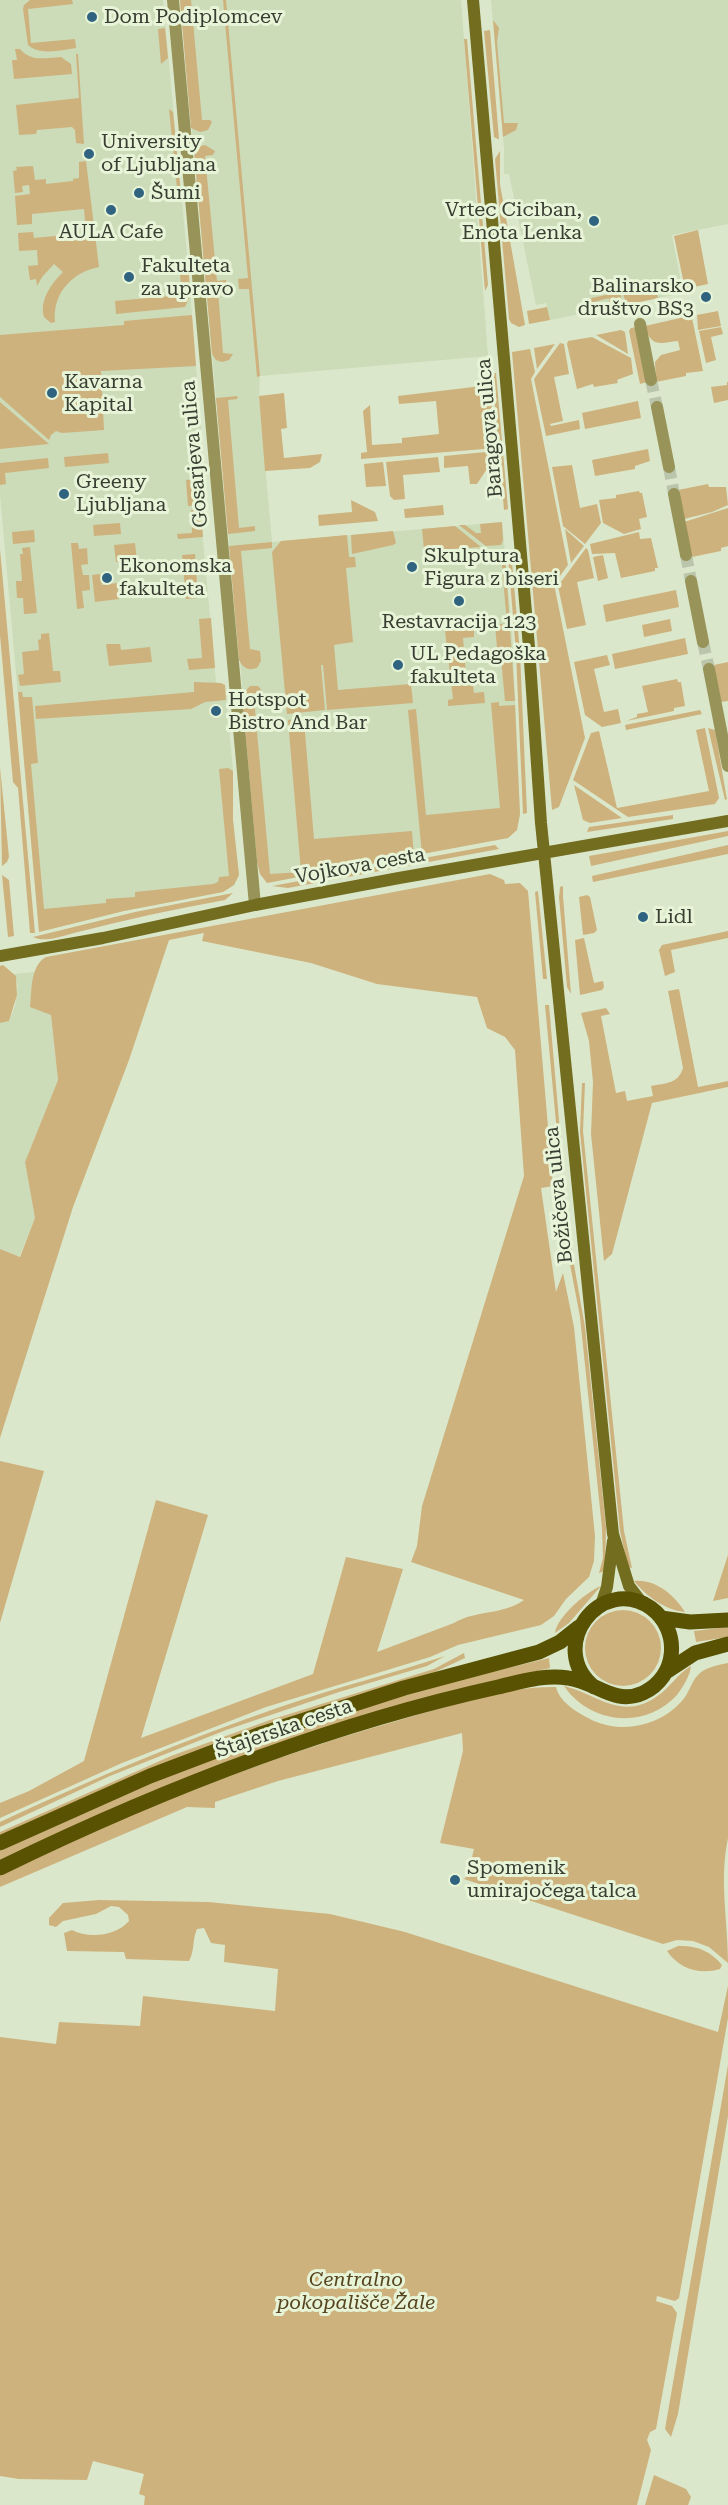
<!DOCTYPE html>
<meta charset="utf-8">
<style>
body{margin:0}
canvas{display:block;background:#dae7ca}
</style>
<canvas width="728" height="2505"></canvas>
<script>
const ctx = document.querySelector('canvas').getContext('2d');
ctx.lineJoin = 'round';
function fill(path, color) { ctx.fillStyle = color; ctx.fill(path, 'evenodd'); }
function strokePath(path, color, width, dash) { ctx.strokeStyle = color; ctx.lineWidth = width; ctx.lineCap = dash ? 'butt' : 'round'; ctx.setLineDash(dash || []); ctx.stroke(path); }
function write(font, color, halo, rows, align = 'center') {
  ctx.font = font + ' "Roboto Serif",serif'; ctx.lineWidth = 6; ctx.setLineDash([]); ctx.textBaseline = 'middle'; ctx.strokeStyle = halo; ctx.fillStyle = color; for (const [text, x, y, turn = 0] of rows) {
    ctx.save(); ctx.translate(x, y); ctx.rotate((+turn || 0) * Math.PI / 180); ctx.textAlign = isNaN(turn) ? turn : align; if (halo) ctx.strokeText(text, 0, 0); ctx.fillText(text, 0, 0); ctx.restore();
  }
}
const built = new Path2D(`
 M0,0H163L188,265L202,442L194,443L216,682L225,685L233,771V820L239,875L234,885L223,892L124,911L39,932L0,494Z
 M180,0H461L488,356L260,376L259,397L272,542L502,522L512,628L520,814L517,830L508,838L267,883L259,871Z
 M491,0H728V224L672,235L683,293L550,320L546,303L536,305L509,174H504V148Z
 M34,972L33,983L51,1015L58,1080L25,1162L35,1218L19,1257L0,1249V1023L9,1021L15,1006L18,986L14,974Z`);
const green = new Path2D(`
 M30,0H72L73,4L28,9L31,43L75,39L76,48C61,50 40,56 28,45L23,9L24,5Z
 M180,0H191L202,120H210L212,122L208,130L200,132L191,128Z
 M223,0H226L260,376L257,377L249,289H239L238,279L248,278Z
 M493,20L499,28L497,42L504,123H518L516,130L503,137Z
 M165,28L168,58L161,64L158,29Z
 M490,30L499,139H498L494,137L484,31Z
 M464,39H467L488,285L485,291Z
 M15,49H20C31,62 45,58 61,57L71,64L72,74L14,79L12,60H17Z
 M76,54H78L84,144L76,143L75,130L72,127L37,130L36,134L19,135L16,105L79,98Z
 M169,109L173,112L181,195L178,198Z
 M205,145L215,151L213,155L205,156L217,281L226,280L227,290L218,291L223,353L233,354L229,360L222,362L216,360L212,354L194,151L198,147Z
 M500,151V184L525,325L519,327L511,323L509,319L495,159Z
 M86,161L99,267C72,272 52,294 55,322L51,323L44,317C39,300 52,283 63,272L54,264L42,277L37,286L36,279L30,280L28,266L38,265L37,250L19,251L18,233L33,232L34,238L86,233L84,209L32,214V224L17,225L15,196L30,194L29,185L22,186L23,192L15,193L13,171L17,170L16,167L33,166L35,180L46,179V184L73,181V179L79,178V162Z
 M698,230L708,284L685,289L674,236Z
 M189,274L190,296L185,307L116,314L115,301L182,295L180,275Z
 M655,285L658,298L626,305L623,292Z
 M620,292L623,306L611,308L609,298L590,303L592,312H590L587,299Z
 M547,307L550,320L529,324L527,311Z
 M718,311L721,326L698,330L697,315Z
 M192,315L196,366L101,371L104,430L62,433L56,431L51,435L49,440L0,397V335L124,325V321Z
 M689,316L692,318L703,371L686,373V376L656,382L655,362L661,355L680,350L678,341C660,343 651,348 645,326Z
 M637,327L647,382L640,384L629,331L631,328Z
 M721,327L723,334L711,337L716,360L706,363L699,331Z
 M621,330L625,332L628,354L596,335Z
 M592,337L631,358L633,374L617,380L618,383L594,387L593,384L577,389L567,344L568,341Z
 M560,343L564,344L569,374L554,377L563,421L550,424L551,426L579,420L580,429L546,436L534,379Z
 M555,344L537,369L534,348Z
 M530,349L535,372L531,379L568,565L554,584L585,738L559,807L552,810L512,352Z
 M492,373H496L508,509L504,510Z
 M727,382H728V400L714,403L711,387L727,385Z
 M490,385L496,448L361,459V453L367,452L363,411L370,405L372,445L402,443V438L439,434L436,401L399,404L398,396Z
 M284,393L287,428L281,429L284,458L322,454L320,462L310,468L265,471L259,396Z
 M238,396L237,399L228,400L239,528L255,526V531L228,534L216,398Z
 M638,401L641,418L585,429L582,413Z
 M0,402L49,444L0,449Z
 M648,449L650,461L635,466V469L595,476L592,460Z
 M496,451V455L477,484H470L468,466L444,468V456Z
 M108,453L109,463L65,467L64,457Z
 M438,457L440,472L403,475L405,499L394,500L390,496L386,462Z
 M48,458L49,468L5,473L6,484L0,485V463Z
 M383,462L386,486L366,487L364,464Z
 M572,465L580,508L597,504L601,523L585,544L563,526L552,467Z
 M198,479L200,505L188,506L186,480Z
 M708,484L709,487H726L728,505L712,512L684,519L678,490Z
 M639,491L640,493H642L647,517L639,519L641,529L624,534L603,523L599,500L616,498V495Z
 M351,500L375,512L378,521L319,526L318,515L352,512Z
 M443,505L444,515L405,518L404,509Z
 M728,508V546L721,548V551L692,557L684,522Z
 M191,510H201L203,537L178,539L177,534L192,533Z
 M502,522L503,540L501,545L486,546L459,525H465L476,533H481L480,524Z
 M120,523L121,534L94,536L93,525Z
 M455,526L481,547L438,550V559L425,561L422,529Z
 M565,529L584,546L571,563Z
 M34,530L35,542L13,544L12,532Z
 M393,531L396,543L393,545L352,554L351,535Z
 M639,532L640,539L651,538L658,568H655V571L621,578L615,553L592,554L590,544Z
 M347,535L349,557H355L356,567L346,568L353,642L334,645L338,690L411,684L413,703L327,710L323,665H321L325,710L287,714L272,552L281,541Z
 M272,542V548L241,551L250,649L260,651L261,661L257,668C248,671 243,668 239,660L229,546Z
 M71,543H78L79,549L87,548L88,564L81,565L83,575H89L90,590L82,591L84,608L77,609Z
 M135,543L138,570L133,571L131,560L116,562L114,545Z
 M30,547L37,613L24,614L23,598H17L16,581H22L20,554H23L22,548Z
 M586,548L588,550L594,578L577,582L586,625L567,629L558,586Z
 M0,549L35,933H30L18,788L13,782L0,635Z
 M195,554L198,598L186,599L182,555Z
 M503,554L505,555L515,701H505L500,648H497L495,625L507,623L501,555Z
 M603,555L608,578L598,581L593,557Z
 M508,556L512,562L520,653L527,813L523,814L516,653Z
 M100,574L102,585L117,583L119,599L95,602L92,575Z
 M676,590L679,607L606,622L603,605Z
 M211,618L215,668L189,670L187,659L202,658L199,619Z
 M670,619L672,631L644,637L642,625Z
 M474,628V637L463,638L466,674H479L480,684L473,685L474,693L484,692L485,703L448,706V700L453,699L445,631Z
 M49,633L53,671H60L61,682L20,686L18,675L24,674L22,652L39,650L38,640L41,639V634Z
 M685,638L688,654L615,669L612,654Z
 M106,644H120L121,650L150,647L152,662L109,666Z
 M607,655L610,665L594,669L604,712L618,709L621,723L602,727L585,715L574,662Z
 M728,662V701L721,702L714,665Z
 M677,679L678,682H681L685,706L674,708V711L626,721L637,717V714L648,712L642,686Z
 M194,682L221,683L225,685L226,700L205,702L191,709L36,719L35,706L194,692Z
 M250,686H258L264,693L262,698L254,699L270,874L301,872L288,720L301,718L304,721L314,839L412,831L414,856L327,872L325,868L320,869L319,873L267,883L260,874L257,862L242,695Z
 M18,692H22L23,697H32L38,763L31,764L44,909L106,903V899L135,897V892L213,884L218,882L219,877L229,876L219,769L228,768L233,771V820L239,875L234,885L223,892L124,911L39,932Z
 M499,702V706L515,705L520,814L517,830L508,838L422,854L408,710L416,709L426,815L500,808L491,703Z
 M700,710L702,714L626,730L625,725Z
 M705,728L719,798L715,804L628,817L573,780L591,733L599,731L617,808L709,791L696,730Z
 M708,728L715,730L726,794L727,799L725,800Z
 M0,767L9,857L7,862L2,866Z
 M574,785L622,818L590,823L583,820Z
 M673,815V819L587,832L589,827Z
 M728,831V836L591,866L589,856Z
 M495,845L499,849L288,888L272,886Z
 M728,845V854L593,882L592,876Z
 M490,874L504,880L505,884L520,883L528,891L553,1186L541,1188L556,1292L563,1273L574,1327L595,1536L594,1561L589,1577L566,1599L554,1616L541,1625L458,1645L430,1657L266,1707L122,1763L0,1818V1803L29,1791L84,1761L156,1500L208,1515L141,1738L313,1674L346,1557L403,1569L377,1652L454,1623C475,1610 504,1615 524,1600L411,1562L417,1546L422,1506L524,1176L515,1050L505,1037L487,1028L477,997L377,984L311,963L202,941L204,933L169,940L129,1060L73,1207L0,1438V1249L20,1257L35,1218L25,1162L58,1080L51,1015L30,1007C32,990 30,966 46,957Z
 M2,875L9,880L14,936L8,937Z
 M563,886V896L571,994L567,987L559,897L560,887Z
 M538,891L547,979H543L535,892Z
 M233,893L225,900C174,909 124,920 74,933C62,936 44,943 33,937L135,912Z
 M587,895L590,897L597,930L594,933L583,935L579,897Z
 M728,931V938L671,950L675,972L665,976L659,950L662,945Z
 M584,938L594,983L603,981L604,987L602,990L580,995L575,940Z
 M3,965L16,976L17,995L9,1021L0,1023V966Z
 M679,989L698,1087L728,1081V1087L652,1103L612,1254L604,1261L591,1134L593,1082L589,1041L581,1013L606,1008L610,1014L601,1016L616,1093L625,1091L627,1101L653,1096L651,1086C666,1083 678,1084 683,1068L668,991Z
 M545,1005H549L561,1143L559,1154Z
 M582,1083H585L583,1131L624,1531L632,1568L628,1567L620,1531L580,1132Z
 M561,1178L564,1184L573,1259L585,1327L606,1527L605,1571L599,1573L603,1558L602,1528L580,1317L569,1259Z
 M0,1461L44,1471L0,1623Z
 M728,1555V1598L713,1601Z
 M634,1581C656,1579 674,1595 685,1612C665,1610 646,1596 634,1581Z
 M601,1586L569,1623L555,1633C557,1617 586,1592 601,1586Z
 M585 1648a38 38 0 1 1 76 0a38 38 0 1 1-76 0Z
 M728,1627V1637L696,1642L694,1631Z
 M464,1653L465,1658L435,1672L271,1723L108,1787L0,1836V1832L171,1756L270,1720L434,1669Z
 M445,1656L427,1666L339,1692L226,1730L110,1776L0,1827V1822C92,1779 186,1739 283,1706C337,1687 391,1674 445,1656Z
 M549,1658L550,1668L421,1699L0,1861V1851L106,1802L197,1764L325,1719L442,1684Z
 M728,1663V1838C719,1881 728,1920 728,1963L709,1947L693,1941L677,1940L663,1944L464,1879L475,1867L472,1857L474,1849L440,1843L463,1751L462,1733L278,1781L215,1802V1808L187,1807L0,1887V1876C131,1810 269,1757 410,1717C457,1704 506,1686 556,1687C559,1701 576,1712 588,1718C619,1735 658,1727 681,1702C689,1694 691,1682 698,1675C705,1667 719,1665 728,1663Z
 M691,1666C690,1676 683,1687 677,1695C645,1730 590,1724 564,1686C597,1694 621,1721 656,1697C670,1688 677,1674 691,1666Z
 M99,1900L208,1902L330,1914L405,1932L718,2032L728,1986V2018L679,2298L675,2301L657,2296L656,2301L672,2306L677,2313L656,2429L650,2432L647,2440L651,2450L637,2505H144L145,2496L139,2494L144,2474L93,2461L87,2480L19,2479L0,2476V2037L56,2044L59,2022L140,2026L143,1996L275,2011L278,1969L224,1962L225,1945L211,1943L204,1928L197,1929C192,1940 195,1950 189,1961L126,1959L124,1952L67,1951L64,1933L72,1930C89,1939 116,1936 129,1921L128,1915L119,1907L111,1906L96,1914L63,1921L56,1927L49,1925V1918L63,1903Z
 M678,1946C696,1945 711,1951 722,1965L720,1969C700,1975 679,1969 667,1951Z
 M728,2065V2116L678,2414L671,2437L665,2429Z
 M654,2475L686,2489L691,2497L688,2505H645Z`);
const streetTunnel = new Path2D(`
 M651,380L657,407
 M669,467L674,494
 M686,555L691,581
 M703,642L709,669`);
const street = new Path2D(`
 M173,0L255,905
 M640,324L651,380
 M657,407L669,467
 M674,494L686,555
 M691,581L703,642
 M709,669L728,766`);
const secondary = new Path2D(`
 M473,0L529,647L541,823L613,1534L629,1586L642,1603
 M0,956L103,938L255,905L399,878L728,821
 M601,1605L607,1587L613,1541`);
const primary = new Path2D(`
 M661,1618L690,1622L728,1620
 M666,1672L695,1653L728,1644
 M0,1843L150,1776L258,1735L404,1688L539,1652L560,1642L579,1627
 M0,1868C158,1791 326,1725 498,1687C520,1682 545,1674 568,1678C595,1681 614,1706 643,1693C678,1677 681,1630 651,1608C601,1573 545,1647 594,1687`);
const markers = [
 [92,17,6,"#2f6380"],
 [89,154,6,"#2f6380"],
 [139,193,6,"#2f6380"],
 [111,210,6,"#2f6380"],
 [594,221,6,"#2f6380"],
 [129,277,6,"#2f6380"],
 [706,297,6,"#2f6380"],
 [52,393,6,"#2f6380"],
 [64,494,6,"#2f6380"],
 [412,567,6,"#2f6380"],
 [107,578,6,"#2f6380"],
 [459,601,6,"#2f6380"],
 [398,665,6,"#2f6380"],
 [216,711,6,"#2f6380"],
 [643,917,6,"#2f6380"],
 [455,1880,6,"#2f6380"]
];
const poiNames = [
 ["Dom Podiplomcev",104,17],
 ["University",101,142],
 ["of Ljubljana",101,165],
 ["Šumi",151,193],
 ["Vrtec Ciciban,",582,210,"right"],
 ["Enota Lenka",582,233,"right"],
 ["AULA Cafe",111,232,"center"],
 ["Fakulteta",141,266],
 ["za upravo",141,289],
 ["Balinarsko",694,286,"right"],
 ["društvo BS3",694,309,"right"],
 ["Kavarna",64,382],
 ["Kapital",64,405],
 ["Greeny",76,482],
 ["Ljubljana",76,505],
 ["Skulptura",424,556],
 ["Figura z biseri",424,579],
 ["Ekonomska",119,566],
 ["fakulteta",119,589],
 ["Restavracija 123",459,622,"center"],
 ["UL Pedagoška",410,654],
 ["fakulteta",410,677],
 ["Hotspot",228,700],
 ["Bistro And Bar",228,723],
 ["Lidl",655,917],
 ["Spomenik",467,1868],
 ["umirajočega talca",467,1891]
];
const streetNames = [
 ["Baragova ulica",490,428,-95],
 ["Gosarjeva ulica",195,454,-95],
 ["Vojkova cesta",360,866,-10],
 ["Božičeva ulica",559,1195,-96],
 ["Štajerska cesta",284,1729,-19]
];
const parkNames = [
 ["Centralno",356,2280],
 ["pokopališče Žale",356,2303]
];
fill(built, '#ccdbb8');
fill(green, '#ceb27d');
strokePath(streetTunnel, '#bac5ac', 12, [12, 6]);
strokePath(street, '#989459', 12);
strokePath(secondary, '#736d20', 12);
strokePath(primary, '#585202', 15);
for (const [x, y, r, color] of markers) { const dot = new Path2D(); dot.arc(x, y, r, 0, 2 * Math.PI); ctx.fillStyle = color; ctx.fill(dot); strokePath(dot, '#e7f4d7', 2); }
write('20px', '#393e33', '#e7f4d7', poiNames, 'left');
write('20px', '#393e33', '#e7f4d7', streetNames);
write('italic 20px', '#574520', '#e7f4d7', parkNames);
</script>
